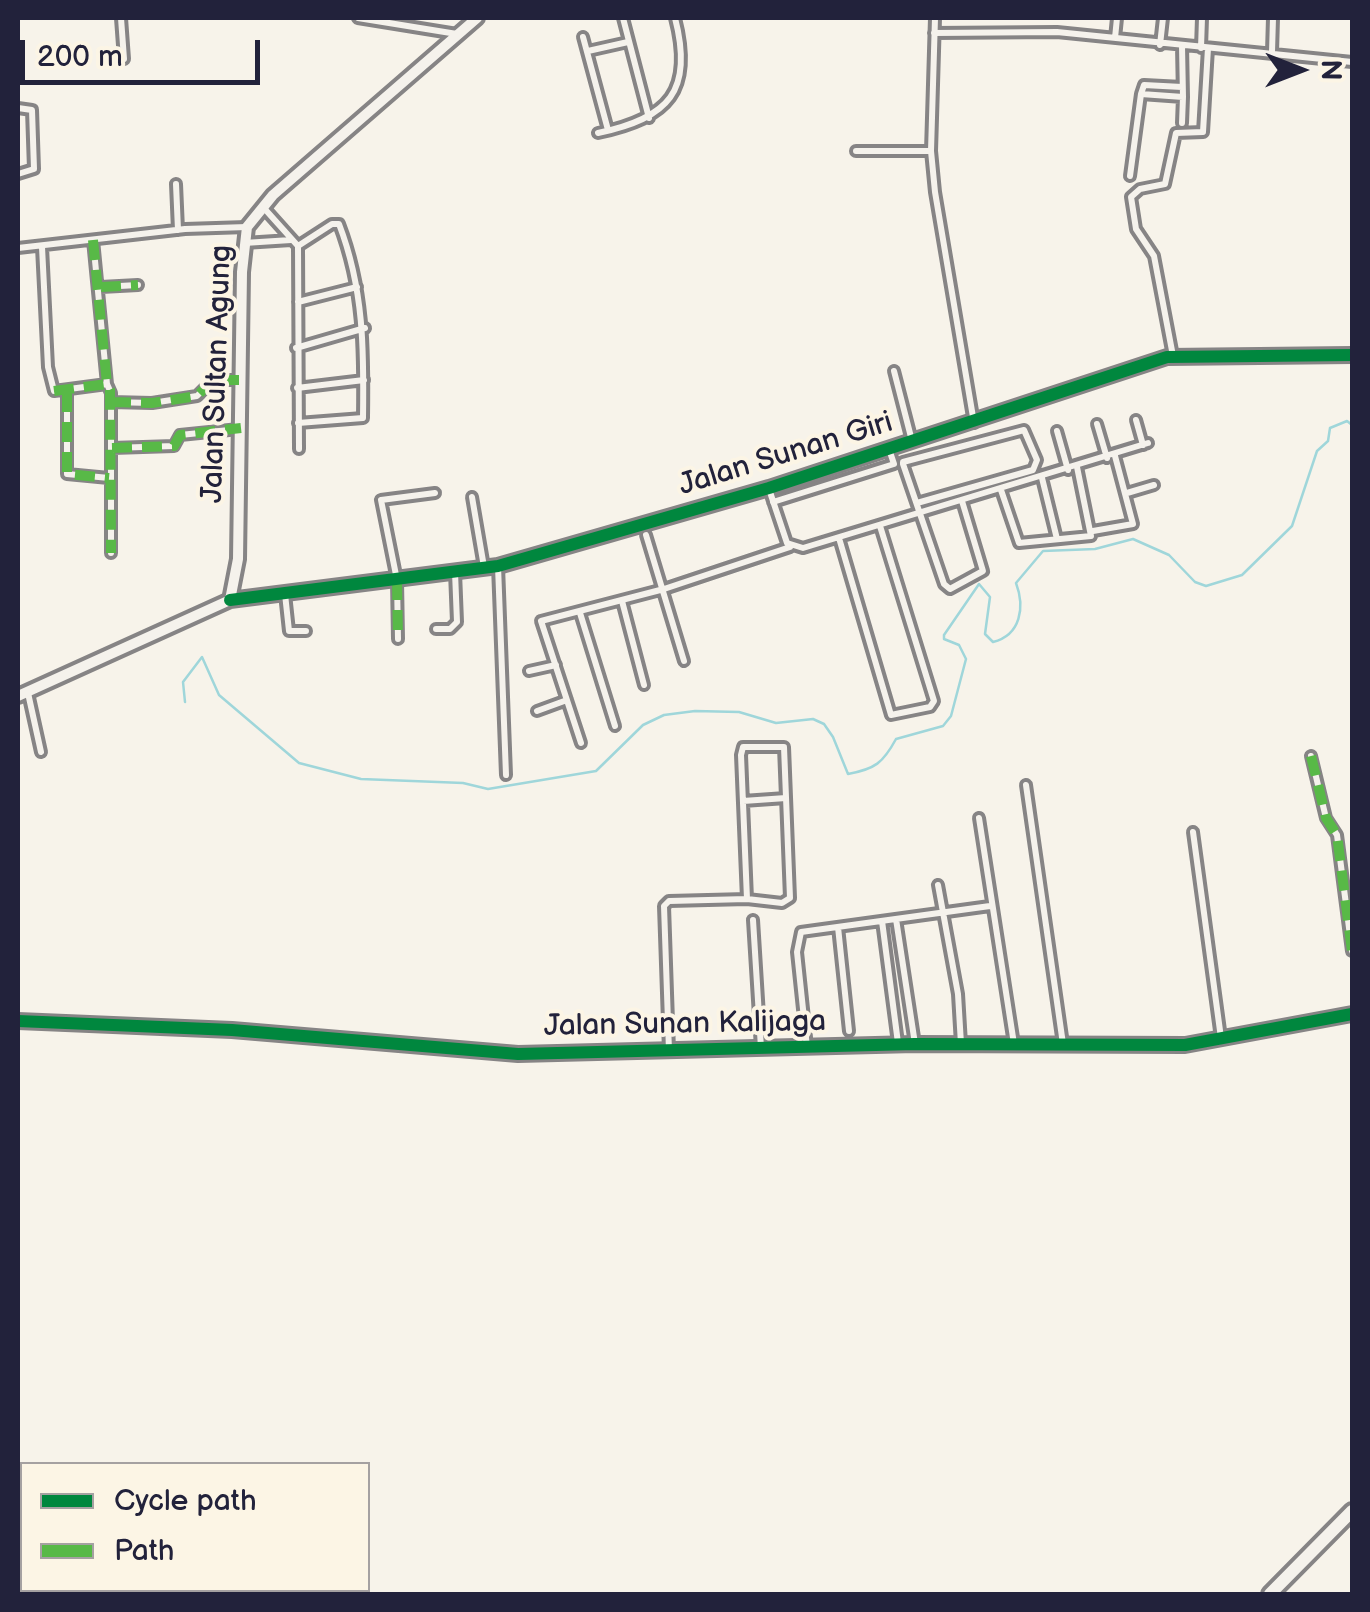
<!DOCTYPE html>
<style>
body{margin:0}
#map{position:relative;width:1370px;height:1612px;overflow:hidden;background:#f7f3ea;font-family:"Balsamiq Sans",sans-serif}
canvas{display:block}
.frame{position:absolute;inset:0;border:20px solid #22223b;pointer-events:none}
.legend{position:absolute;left:20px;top:1462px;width:350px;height:130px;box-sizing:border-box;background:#fcf5e5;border:2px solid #a5a1a1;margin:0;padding:12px 18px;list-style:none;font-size:30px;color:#22223b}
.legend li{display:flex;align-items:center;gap:20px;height:50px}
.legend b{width:50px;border:2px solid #a5a1a1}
.north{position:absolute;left:1250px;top:20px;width:100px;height:100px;-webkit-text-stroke:8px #fcf5e5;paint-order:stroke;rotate:90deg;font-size:28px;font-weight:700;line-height:40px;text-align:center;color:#22223b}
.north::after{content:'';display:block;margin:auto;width:35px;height:45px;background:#22223b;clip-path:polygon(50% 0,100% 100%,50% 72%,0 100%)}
.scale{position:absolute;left:20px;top:40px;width:240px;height:45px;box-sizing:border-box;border:5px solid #22223b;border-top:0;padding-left:12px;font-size:30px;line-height:35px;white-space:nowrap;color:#22223b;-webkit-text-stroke:8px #fcf5e5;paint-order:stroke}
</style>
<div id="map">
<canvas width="1370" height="1612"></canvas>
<div class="frame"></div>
<ul class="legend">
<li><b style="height:12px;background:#00873e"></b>Cycle path</li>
<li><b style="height:12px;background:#58b947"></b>Path</li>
</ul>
<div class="north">N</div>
<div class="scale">200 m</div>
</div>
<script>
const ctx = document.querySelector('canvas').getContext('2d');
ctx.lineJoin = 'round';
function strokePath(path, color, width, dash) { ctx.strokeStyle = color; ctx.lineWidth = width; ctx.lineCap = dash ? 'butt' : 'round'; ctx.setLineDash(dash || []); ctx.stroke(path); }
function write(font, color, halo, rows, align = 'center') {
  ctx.font = font + ' "Balsamiq Sans",sans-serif'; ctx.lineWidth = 8; ctx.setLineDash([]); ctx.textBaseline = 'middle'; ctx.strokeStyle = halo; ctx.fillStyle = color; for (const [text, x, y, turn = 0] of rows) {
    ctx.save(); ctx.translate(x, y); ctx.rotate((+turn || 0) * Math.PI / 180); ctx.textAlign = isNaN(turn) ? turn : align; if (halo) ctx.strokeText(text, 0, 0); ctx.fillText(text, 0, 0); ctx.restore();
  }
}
const stream = new Path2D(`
 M185,702L183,682L202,657L219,695L299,763L361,779L463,783L488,789L596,771L643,725L664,715L695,711L739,712L776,723L813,719L824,724L833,737L848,774C875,769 883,763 896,739L943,726L951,716L966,659L959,645L944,639V635L979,584L990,597L985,634L993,642C1021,635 1025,607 1016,583L1043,551L1095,549L1133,539L1169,555L1195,582L1206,586L1242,575L1292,526L1317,451L1328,441L1330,428L1347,421L1352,425`);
const street = new Path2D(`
 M121,18L124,59
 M358,18L457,34
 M623,18L649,118
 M935,18L931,151L935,192L974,423
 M934,33L1057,32L1352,62
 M583,37L608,130
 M1115,38L1117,18
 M1160,45L1163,18
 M1201,48L1202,18
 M588,51L628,42
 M1272,52L1273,18
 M1141,94L1144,85L1182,87
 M18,108L32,110L34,169L18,174
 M1182,123L1183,97
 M598,133C669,118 694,91 675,18
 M856,151H931
 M1130,176L1141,94L1183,97L1182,46
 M176,184L178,230
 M263,207L298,246L299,449
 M93,240L107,384
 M244,243L291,240
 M42,247L48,367L54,391L107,384L111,393V553
 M18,248L185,229L247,227
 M101,287L138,285
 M298,302L357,287
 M296,348L365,328
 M1173,356L1154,256L1136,229L1131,197L1140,189L1165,184L1176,133L1203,132L1208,48
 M894,371L912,441
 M297,388L364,380
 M67,392V474L109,478
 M111,402L152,403L197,396L213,380H239
 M1136,420L1143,445
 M298,423L363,418C364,351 364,289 339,224H332L298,246
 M1097,424L1107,458
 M1057,431L1068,470
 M112,448L174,446L180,435L239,429
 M1042,478L1057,539
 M769,489L787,543L803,548L1148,443
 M1001,490L1019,543L1091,536L1077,467
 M1127,493L1154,485
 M472,497L484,567
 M773,502L894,464L889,449
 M917,503L1033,470L1037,460L1024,430L903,462V464L944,584L950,589L983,571L962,501
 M1093,531L1133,524L1115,456
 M646,535L684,661
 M839,538L891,715L930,707L934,701L880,526
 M498,566L506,775
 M285,594L289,631H306
 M622,601L644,685
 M580,613L615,726
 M436,629H450L457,622L455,572
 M398,639L397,580L381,500L435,493
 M529,671L556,665
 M28,693L41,752
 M537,711L567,700
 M581,743L541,621L664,589L790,547
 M1311,756L1326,818L1337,835L1352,951
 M1026,785L1063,1044
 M743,801L786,798
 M979,818L1014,1044
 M1193,832L1221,1038
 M938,885L958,994L961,1044
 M896,919L915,1044
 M753,920L761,1048
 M882,921L898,1043
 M838,927L849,1031
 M807,1047L797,952L801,932L990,906
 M669,1051L664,906L669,901L747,899L741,755L743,747H784L790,898L782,903L747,899`);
const secondary = new Path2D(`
 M230,600L498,566L769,488L1167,357L1352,355
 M18,696L230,600L238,559L242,272L247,227L273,195L477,18
 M18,1021L232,1030L518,1054L915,1044L1185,1045L1352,1014`);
const highway = new Path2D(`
 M1270,1594L1352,1511`);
const quiet = new Path2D(`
 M93,240L107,384
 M101,287L138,285
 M54,391L107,384L110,390L111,553
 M67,392V474L109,478
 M111,402L152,403L197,396L213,380H239
 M112,448L174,446L180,435L241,428
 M397,580L398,639
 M1311,756L1326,818L1337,835L1352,951`);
const cycleway = new Path2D(`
 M230,600L498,566L769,488L1167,357L1352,355
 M18,1021L232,1030L518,1054L915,1044L1185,1045L1352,1014`);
const streetNames = [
 ["Jalan Sultan Agung",218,374,-88],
 ["Jalan Sunan Giri",786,455,-17],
 ["Jalan Sunan Kalijaga",685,1025,-1]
];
strokePath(stream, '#9fd6da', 2.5);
strokePath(street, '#868485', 14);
strokePath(secondary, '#868485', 18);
strokePath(highway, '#868485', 20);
strokePath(street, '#f5f2ec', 6);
strokePath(secondary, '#f5f2ec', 10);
strokePath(highway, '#f5f2ec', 12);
strokePath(quiet, '#58b947', 10, [20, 10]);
strokePath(cycleway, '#00873e', 12);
write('30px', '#22223b', '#fcf5e5', streetNames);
</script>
